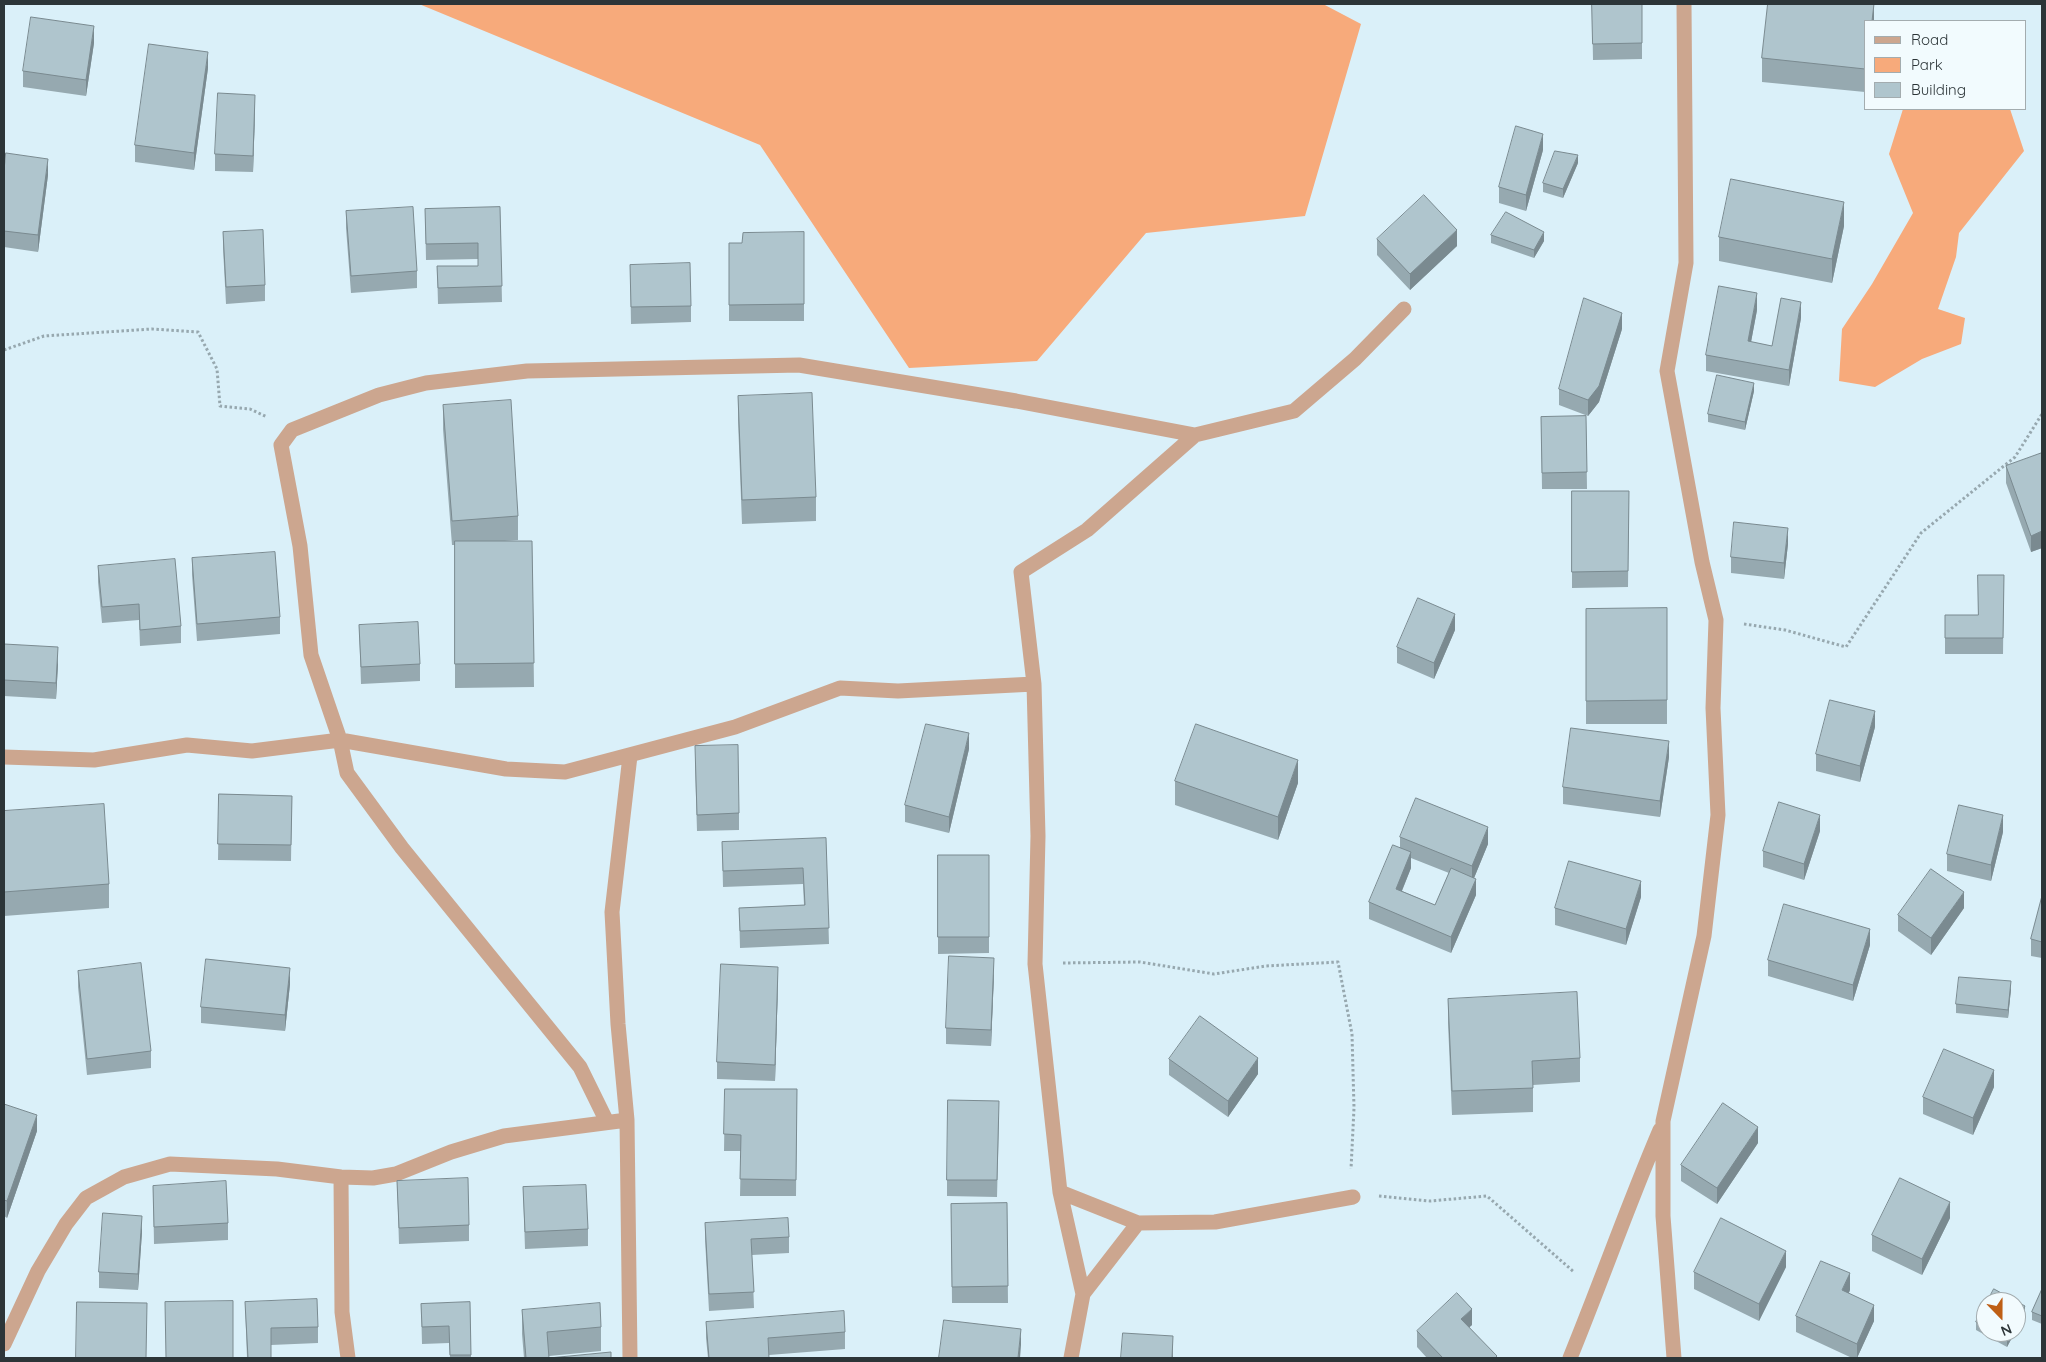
<!DOCTYPE html>
<style>
body{margin:0}
#map{position:relative;width:2046px;height:1362px;overflow:hidden;background:#daf0f9;font-family:Quicksand,sans-serif}
canvas{display:block}
.frame{position:absolute;inset:0;border:5px solid #2c3538;pointer-events:none}
.legend{position:absolute;left:1864px;top:20px;width:162px;height:90px;box-sizing:border-box;background:#f2fbfe;border:1px solid #a3acaf;margin:0;padding:6px 9px;list-style:none;font-size:15px;color:#2c3538}
.legend li{display:flex;align-items:center;gap:10px;height:25px}
.legend b{width:25px;border:1px solid #a3acaf}
.north{position:absolute;left:1976px;top:1292px;width:50px;height:50px;box-sizing:border-box;background:#f2fbfe;border:1px solid #a3acaf;border-radius:50%;rotate:158deg;font-size:14px;font-weight:700;line-height:20px;text-align:center;color:#2c3538}
.north::after{content:'';display:block;margin:auto;width:18px;height:22px;background:#be5f16;clip-path:polygon(50% 0,100% 100%,50% 72%,0 100%)}
</style>
<div id="map">
<canvas width="2046" height="1362"></canvas>
<div class="frame"></div>
<ul class="legend">
<li><b style="height:6px;background:#cca68f"></b>Road</li>
<li><b style="height:14px;background:#f7aa7b"></b>Park</li>
<li><b style="height:14px;background:#afc5cd"></b>Building</li>
</ul>
<div class="north">N</div>
</div>
<script>
const ctx = document.querySelector('canvas').getContext('2d');
ctx.lineJoin = 'round';
function fill(path, color) { ctx.fillStyle = color; ctx.fill(path, 'evenodd'); }
function strokePath(path, color, width, dash) { ctx.strokeStyle = color; ctx.lineWidth = width; ctx.lineCap = dash ? 'butt' : 'round'; ctx.setLineDash(dash || []); ctx.stroke(path); }
const green = new Path2D(`
 M419,4H1323L1361,24L1305,216L1146,233L1037,361L909,368L760,145Z
 M1903,109H2010L2024,151L1959,233L1956,257L1938,309L1965,318L1961,344L1922,359L1875,387L1839,381L1842,329L1872,284L1913,213L1889,154Z`);
const path = new Path2D(`
 M4,350L44,336L152,329L198,332L217,369L220,406L250,409L267,417
 M1744,624L1785,630L1846,647L1921,533L2015,457L2042,414
 M1063,963L1140,962L1214,974L1266,966L1338,962L1352,1034L1354,1108L1351,1169
 M1379,1196L1430,1201L1487,1196L1574,1272`);
const minor = new Path2D(`
 M1034,684L1021,572L1087,530L1195,435L1294,411L1355,359L1404,309
 M630,756L612,912L618,1024L627,1120L630,1358
 M4,757L94,760L187,745L252,751L340,740L506,769L565,772L735,727L840,688L898,691L1034,684L1038,836L1035,964L1060,1192L1083,1294L1071,1358
 M607,1122L580,1067L402,848L347,773L340,740L311,655L300,546L281,445L292,430L379,395L426,383L527,371L799,365L1016,401L1195,435
 M341,1177L342,1312L348,1358
 M1060,1192L1138,1223L1215,1222L1353,1197
 M1083,1294L1138,1223
 M4,1344L38,1271L66,1224L86,1198L124,1177L170,1164L277,1169L341,1177L373,1178L396,1174L451,1152L504,1136L627,1120
 M1570,1358C1601,1282 1628,1205 1660,1130
 M1674,1358L1663,1216V1121L1704,936L1718,815L1713,708L1716,620L1702,562L1667,371L1686,263L1684,4`);
const wall = new Path2D(`
 M1592,4H1642V59L1593,60Z
 M1768,4H1874V21H1865V92L1762,82V58Z
 M94,43L86,96L23,87V71Z
 M208,68L194,170L135,162V145Z
 M255,112L253,172L215,171V154Z
 M1543,150L1526,211L1499,203V187Z
 M1578,163L1563,198L1543,192V183Z
 M4,171L48,175L38,252L4,247Z
 M500,207L502,302L438,304L437,266H478V259L426,260L425,209Z
 M346,211L417,271V288L351,293L346,228Z
 M1844,226L1832,283L1719,261V237Z
 M223,232L265,285V301L226,304L223,248Z
 M804,232V321H729V243H742Z
 M1491,235L1544,241L1534,258L1491,243Z
 M1377,239L1457,246L1410,290L1377,255Z
 M630,265L691,306V322L631,324Z
 M1757,310L1751,342L1772,346L1801,318L1789,386L1706,371V355Z
 M1622,329L1599,402L1588,416L1559,405V389Z
 M1754,391L1745,430L1708,422V414Z
 M738,396L816,497V521L742,524L738,420Z
 M443,405L518,516V540L505,541H532L534,687L455,688V545H452L443,429Z
 M1586,416L1587,489H1542L1541,417Z
 M2042,453V548L2031,552L2006,483V466Z
 M1572,491H1629L1628,587L1572,588Z
 M1788,544L1784,579L1731,573V557Z
 M192,558L280,617V634L197,641L192,575Z
 M98,566L181,626V643L140,646L139,620L102,623L98,582Z
 M2004,575L2003,654H1945V615H1978Z
 M1667,608V724H1586V609Z
 M359,625L420,664V681L361,684Z
 M1455,630L1434,679L1397,663V647Z
 M4,644L58,664L56,699L4,696Z
 M1875,727L1860,782L1816,771V754Z
 M969,749L949,833L905,822V805Z
 M1669,757L1660,817L1563,804V787Z
 M695,763L739,813V830L697,831Z
 M1175,781L1298,783L1278,840L1175,805Z
 M219,794L292,796L291,861L218,860Z
 M4,811L109,884V908L4,916Z
 M1820,831L1804,880L1763,867V851Z
 M2003,832L1991,881L1947,871V854Z
 M1400,837L1488,844L1474,878L1476,895L1451,953L1369,919V902L1400,847ZM1411,858L1449,873L1435,905L1402,891L1411,868Z
 M826,838L829,944L740,948L739,908L804,905L803,884L723,887L722,842Z
 M938,855H989V953L938,954Z
 M2042,896V958L2031,956V939Z
 M1641,897L1626,945L1555,925V908Z
 M1964,908L1931,955L1898,931V915Z
 M1870,945L1853,1001L1768,976V960Z
 M78,971L151,1051V1068L87,1075L78,987Z
 M994,974L991,1046L946,1044V1028Z
 M778,983L775,1081L717,1079V1062Z
 M290,984L285,1031L201,1023V1007Z
 M2011,989L2008,1018L1956,1013V1004Z
 M1448,999L1580,1058V1082L1533,1085V1112L1452,1115L1448,1023Z
 M1169,1059L1258,1074L1228,1117L1169,1075Z
 M1994,1087L1973,1135L1923,1114V1097Z
 M725,1089H797L796,1196H740L741,1151H724Z
 M4,1104L37,1131L7,1218L4,1216Z
 M999,1117L997,1197L947,1196V1180Z
 M1758,1143L1717,1204L1681,1181V1165Z
 M397,1181L469,1225V1241L399,1244Z
 M153,1186L228,1223V1240L154,1244Z
 M523,1187L588,1229V1246L525,1249Z
 M1007,1203L1008,1303H952L951,1204Z
 M1950,1218L1922,1275L1872,1251V1235Z
 M705,1223L789,1237V1253L752,1255L754,1308L709,1311L705,1239Z
 M142,1232L138,1290L99,1288V1272Z
 M1786,1267L1759,1321L1694,1289V1272Z
 M2042,1289V1324L2032,1320V1312Z
 M1850,1290L1849,1293L1874,1321L1857,1358H1852L1796,1332V1316Z
 M245,1302L318,1327V1343L271,1345V1358H247Z
 M470,1302L471,1358H450L449,1343L422,1344L421,1304Z
 M1986,1303V1332H2015L2007,1347L1976,1330V1322Z
 M522,1310L601,1327V1351L549,1356V1358H611H524L522,1334Z
 M706,1322L845,1332V1349L769,1355V1358H708L706,1338Z
 M1472,1325L1469,1327L1497,1358H1427L1417,1347V1331Z`);
const shadedWall = new Path2D(`
 M1874,4V21H1872Z
 M94,26V43L86,96V80Z
 M208,52V68L194,170V153Z
 M255,95V112L253,172V156Z
 M1543,134V150L1526,211V195Z
 M1578,155V163L1563,198V189Z
 M48,159V175L38,252V235Z
 M1844,202V226L1832,283V259Z
 M1457,230V246L1410,290V274Z
 M1544,232V241L1534,258V250Z
 M1757,293V310L1748,358V341Z
 M1801,302V318L1789,386V370Z
 M1622,313V329L1599,402L1588,416V400Z
 M1754,383V391L1745,430V422Z
 M1788,528V544L1784,579V563Z
 M2042,531V548L2031,552V536Z
 M1455,614V630L1434,679V663Z
 M58,647V664L56,699V683Z
 M1875,711V727L1860,782V766Z
 M969,733V749L949,833V817Z
 M1669,741V757L1660,817V801Z
 M1298,760V783L1278,840V817Z
 M1820,815V831L1804,880V864Z
 M2003,815V832L1991,881V865Z
 M1488,827V844L1472,883V866Z
 M1411,852V868L1396,905V889Z
 M1476,879V895L1451,953V937Z
 M1641,881V897L1626,945V929Z
 M1964,892V908L1931,955V938Z
 M1870,929V945L1853,1001V985Z
 M994,958V974L991,1046V1030Z
 M778,967V983L775,1081V1065Z
 M290,968V984L285,1031V1015Z
 M2011,981V989L2008,1018V1010Z
 M1258,1058V1074L1228,1117V1101Z
 M1994,1070V1087L1973,1135V1118Z
 M37,1115V1131L7,1218V1201Z
 M1758,1127V1143L1717,1204V1188Z
 M1950,1202V1218L1922,1275V1259Z
 M142,1216V1232L138,1290V1274Z
 M1786,1251V1267L1759,1321V1304Z
 M1850,1273V1290L1842,1307V1290Z
 M1874,1305V1321L1857,1358V1344Z
 M2025,1306V1314L2016,1330V1322Z
 M1472,1309V1325L1461,1335V1319Z
 M1021,1329V1345L1020,1358H1018Z
 M2010,1332H2015L2007,1347V1339Z
 M1173,1336V1358H1172Z`);
const building = new Path2D(`
 M1592,4H1642V43L1593,44Z
 M1768,4H1874L1872,21H1865V69L1762,58Z
 M31,17L94,26L86,80L23,71Z
 M149,44L208,52L194,153L135,145Z
 M218,93L255,95L253,156L215,154Z
 M1516,126L1543,134L1526,195L1499,187Z
 M1555,151L1578,155L1563,189L1543,183Z
 M6,153L48,159L38,235L4,231V171Z
 M1731,179L1844,202L1832,259L1719,237Z
 M1424,195L1457,230L1410,274L1377,239Z
 M413,207L417,271L351,276L346,211Z
 M500,207L502,286L438,288L437,266H478V243L426,244L425,209Z
 M1506,212L1544,232L1534,250L1491,235Z
 M263,230L265,285L226,287L223,232Z
 M804,232V304L729,305V243H742L743,233Z
 M690,263L691,306L631,307L630,265Z
 M1719,286L1757,293L1748,341L1772,346L1781,298L1801,302L1789,370L1706,355Z
 M1584,298L1622,313L1599,386L1588,400L1559,389Z
 M1717,375L1754,383L1745,422L1708,414Z
 M812,393L816,497L742,500L738,396Z
 M511,400L518,516L452,521L443,405Z
 M1586,416L1587,472L1542,473L1541,417Z
 M2042,453V531L2031,536L2006,466Z
 M1572,491H1629L1628,571L1572,572Z
 M1734,522L1788,528L1784,563L1731,557Z
 M455,541H532L534,663L455,664Z
 M275,552L280,617L197,624L192,558Z
 M175,559L181,626L140,630L139,604L102,607L98,566Z
 M1978,575H2004L2003,638H1945V615H1978Z
 M1418,598L1455,614L1434,663L1397,647Z
 M1667,608V700L1586,701V609Z
 M418,622L420,664L361,667L359,625Z
 M4,644L58,647L56,683L4,680Z
 M1830,700L1875,711L1860,766L1816,754Z
 M926,724L969,733L949,817L905,805Z
 M1196,724L1298,760L1278,817L1175,781Z
 M1571,728L1669,741L1660,801L1563,787Z
 M738,745L739,813L697,815L695,746Z
 M219,794L292,796L291,845L218,844Z
 M1416,798L1488,827L1472,866L1400,837Z
 M1779,802L1820,815L1804,864L1763,851Z
 M104,804L109,884L4,892V811Z
 M1959,805L2003,815L1991,865L1947,854Z
 M826,838L829,928L740,931L739,908L805,905L803,868L723,871L722,842Z
 M1393,845L1411,852L1396,889L1435,905L1451,868L1476,879L1451,937L1369,902Z
 M938,855H989V937H938Z
 M1569,861L1641,881L1626,929L1555,908Z
 M1931,869L1964,892L1931,938L1898,915Z
 M2042,896V942L2031,939Z
 M1784,904L1870,929L1853,985L1768,960Z
 M949,956L994,958L991,1030L946,1028Z
 M206,959L290,968L285,1015L201,1007Z
 M141,963L151,1051L87,1059L78,971Z
 M721,964L778,967L775,1065L717,1062Z
 M1959,977L2011,981L2008,1010L1956,1004Z
 M1577,992L1580,1058L1532,1061L1533,1088L1452,1091L1448,999Z
 M1200,1016L1258,1058L1228,1101L1169,1059Z
 M1944,1049L1994,1070L1973,1118L1923,1097Z
 M725,1089H797L796,1180L740,1179L741,1135L724,1134Z
 M948,1100L999,1101L997,1180H947Z
 M1723,1103L1758,1127L1717,1188L1681,1165Z
 M4,1104L37,1115L7,1201L4,1200Z
 M468,1178L469,1225L399,1228L397,1181Z
 M1900,1178L1950,1202L1922,1259L1872,1235Z
 M226,1181L228,1223L154,1227L153,1186Z
 M586,1185L588,1229L525,1232L523,1187Z
 M1007,1203L1008,1286L952,1287L951,1204Z
 M103,1213L142,1216L138,1274L99,1272Z
 M788,1218L789,1237L751,1239L754,1292L709,1294L705,1223Z
 M1721,1218L1786,1251L1759,1304L1694,1272Z
 M1821,1261L1850,1273L1842,1290L1874,1305L1857,1344L1796,1316Z
 M1994,1289L2025,1306L2016,1322V1302H1987Z
 M2042,1289V1316L2032,1312Z
 M1457,1293L1472,1309L1461,1319L1497,1356L1495,1358H1443L1417,1331Z
 M317,1299L318,1327L271,1328V1358H248L245,1302Z
 M233,1301V1358H166L165,1302Z
 M77,1302L147,1303L146,1358H76Z
 M470,1302L471,1355H450L449,1326L422,1327L421,1304Z
 M600,1303L601,1327L547,1332L549,1358L611,1352V1358H526L522,1310Z
 M1986,1303V1328L1976,1322Z
 M844,1311L845,1332L768,1338L769,1358H709L706,1322Z
 M944,1320L1021,1329L1018,1358H939Z
 M1994,1332H2010L2007,1339Z
 M1123,1333L1173,1336L1172,1358H1121Z`);
fill(green, '#f7aa7b');
strokePath(path, '#97a8af', 3, [2.5, 2.5]);
strokePath(minor, '#cca68f', 15);
fill(wall, '#96a9b0');
fill(shadedWall, '#7a8a90');
fill(building, '#afc5cd');
strokePath(building, '#7a8a90', 1);
</script>
